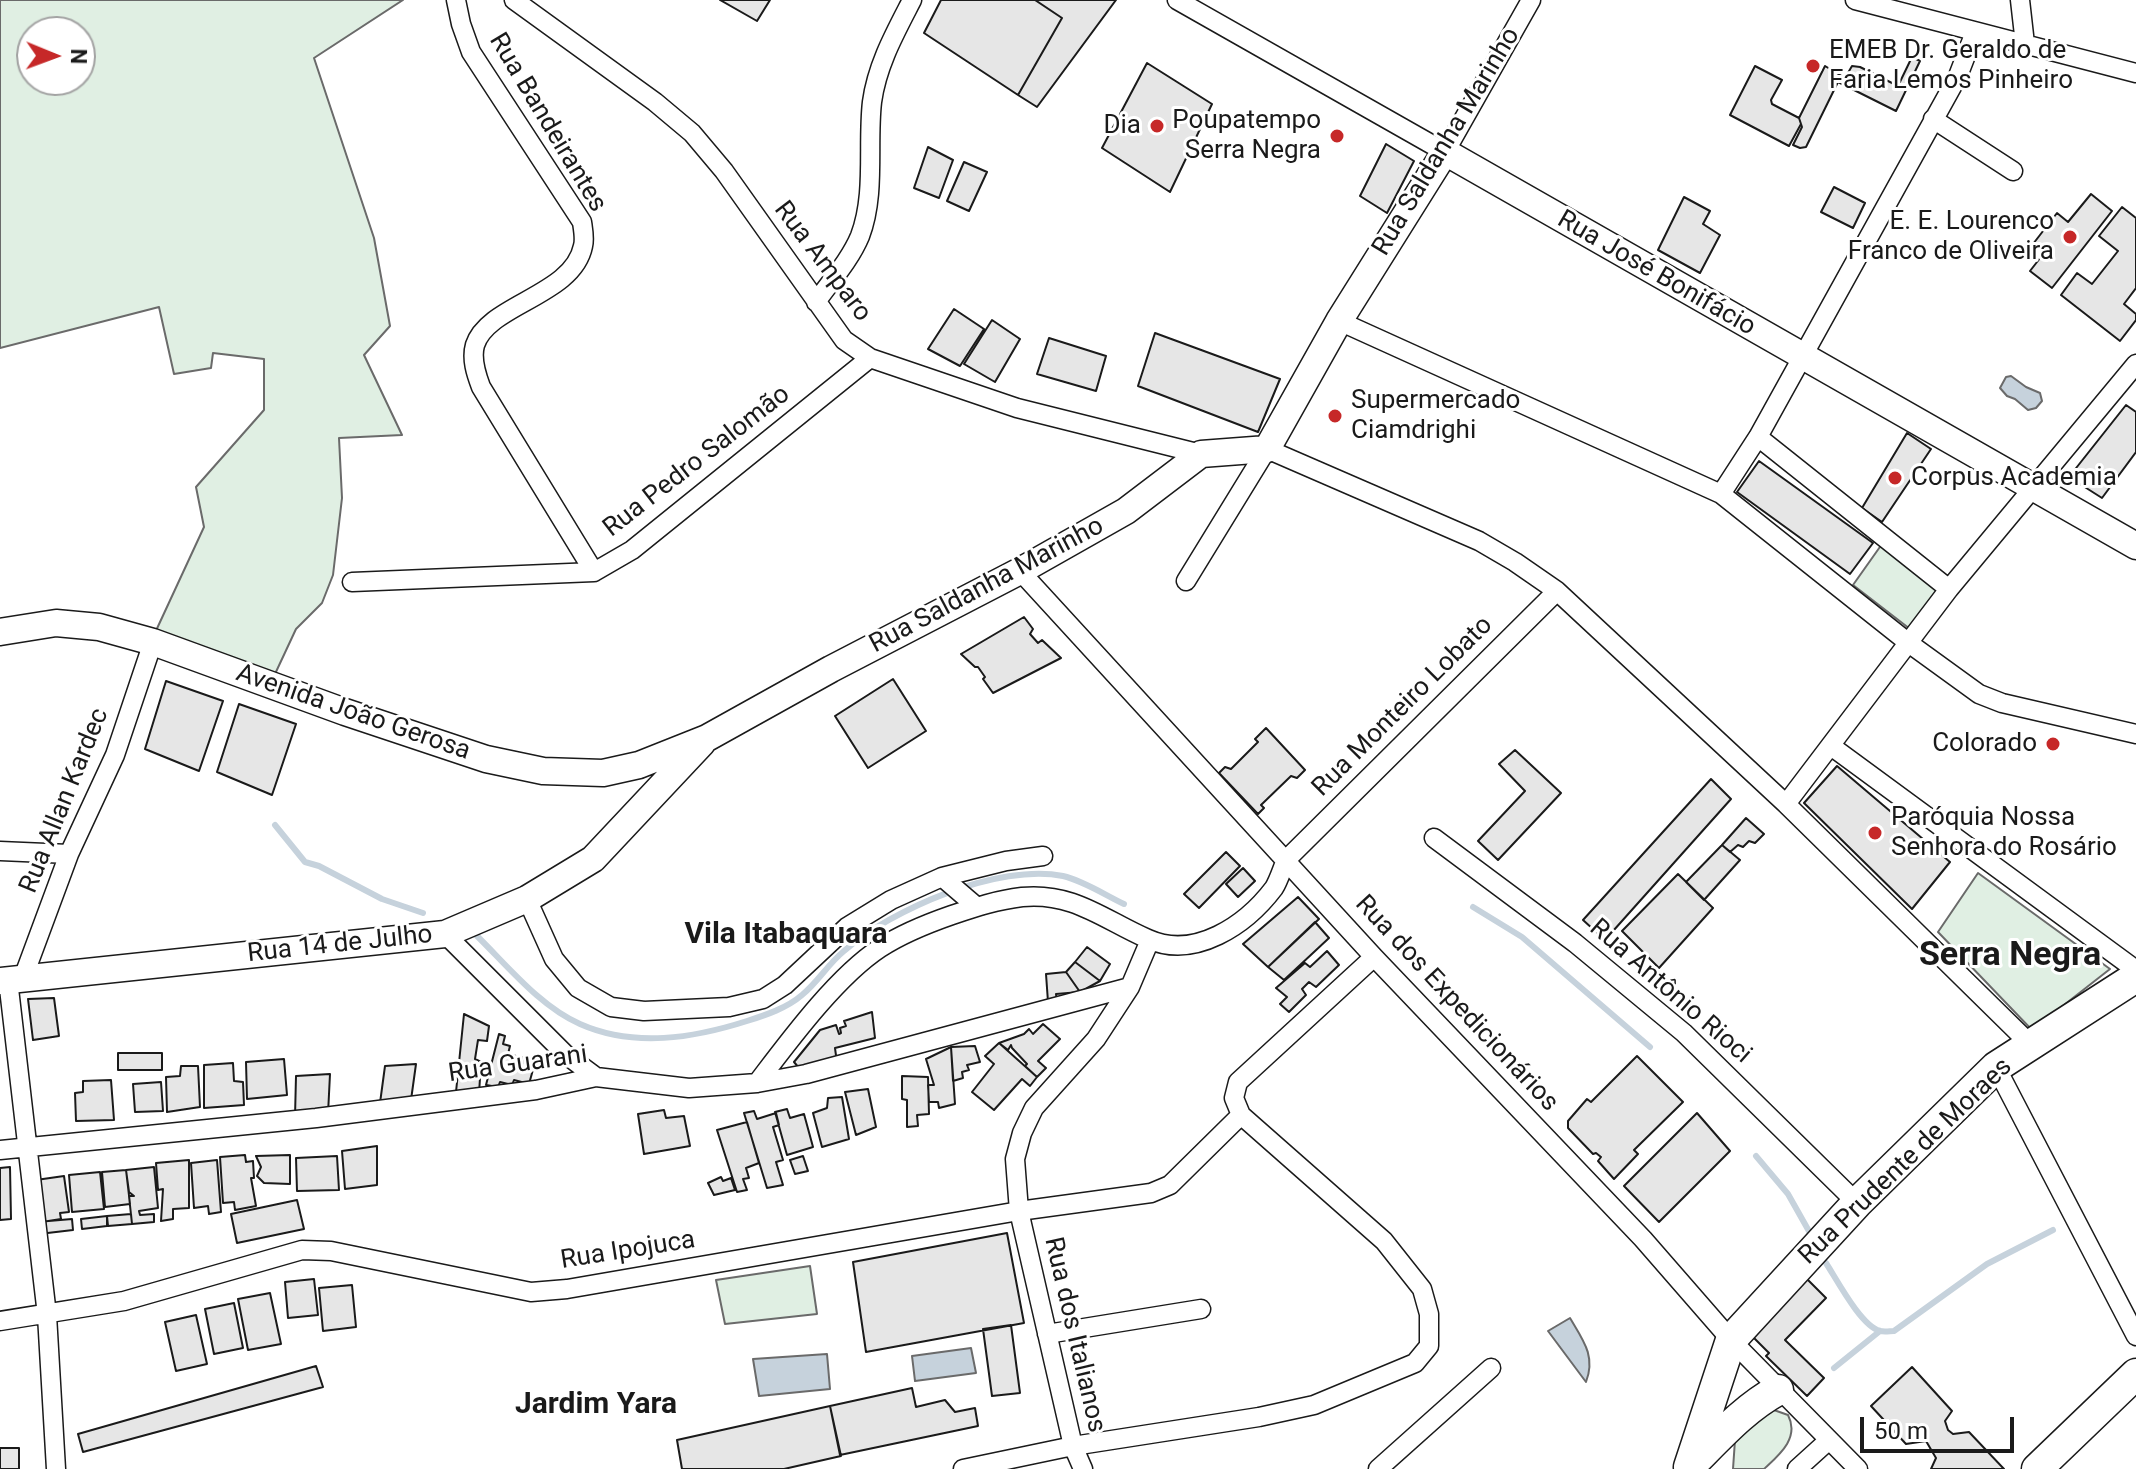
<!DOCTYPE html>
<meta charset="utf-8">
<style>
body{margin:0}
#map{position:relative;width:2136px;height:1469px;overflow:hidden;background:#fff;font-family:Roboto,sans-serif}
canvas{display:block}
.north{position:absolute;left:16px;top:16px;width:80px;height:80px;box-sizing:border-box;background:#fff;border:2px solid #a3a3a3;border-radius:50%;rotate:91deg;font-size:22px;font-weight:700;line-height:32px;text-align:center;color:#1a1a1a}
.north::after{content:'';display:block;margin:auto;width:28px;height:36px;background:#c62828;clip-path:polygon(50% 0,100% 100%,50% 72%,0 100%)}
.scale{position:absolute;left:1860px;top:1417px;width:154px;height:36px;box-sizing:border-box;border:4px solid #1a1a1a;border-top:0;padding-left:10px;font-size:24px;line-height:28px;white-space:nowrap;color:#1a1a1a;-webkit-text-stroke:6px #fff;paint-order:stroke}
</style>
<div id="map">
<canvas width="2136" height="1469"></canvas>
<div class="north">N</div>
<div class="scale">50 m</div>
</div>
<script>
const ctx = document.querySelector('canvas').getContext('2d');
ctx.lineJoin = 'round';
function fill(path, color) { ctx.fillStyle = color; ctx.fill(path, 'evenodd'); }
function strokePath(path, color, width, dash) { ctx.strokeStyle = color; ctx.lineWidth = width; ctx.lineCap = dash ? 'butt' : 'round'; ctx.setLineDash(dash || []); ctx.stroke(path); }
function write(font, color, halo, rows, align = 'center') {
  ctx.font = font + ' Roboto,sans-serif'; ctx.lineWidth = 6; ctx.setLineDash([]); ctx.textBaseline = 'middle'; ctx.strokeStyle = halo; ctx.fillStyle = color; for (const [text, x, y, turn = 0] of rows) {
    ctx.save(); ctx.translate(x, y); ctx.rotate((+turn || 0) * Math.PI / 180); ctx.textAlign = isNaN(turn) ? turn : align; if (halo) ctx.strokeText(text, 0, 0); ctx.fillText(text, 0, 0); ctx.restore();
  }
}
const green = new Path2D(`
 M0,0H403L314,58L374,238L390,326L364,355L402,435L339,438L342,498L333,575L322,603L296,629L275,674L154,635L204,527L196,487L264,410V359L213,353L211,368L174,374L159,307L0,348ZM32,32H80V80H32Z
 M1882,544L1940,590L1910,629L1853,585Z
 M1978,873L2110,969L2032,1030L1938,932Z
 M810,1266L817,1314L725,1324L716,1280Z
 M1771,1409L1788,1415C1800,1438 1779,1455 1764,1469H1733L1735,1440Z`);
const water = new Path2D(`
 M2011,376L2026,387L2040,393L2042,401L2036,408L2028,410L2015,399L2007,396L2000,388L2006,377Z
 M1570,1318C1583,1340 1596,1356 1586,1382L1548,1331Z
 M971,1348L976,1373L915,1381L912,1356Z
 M827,1354L830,1389L759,1396L753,1359Z`);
const stream = new Path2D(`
 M275,825L305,862L319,866L382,899L423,913
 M1473,907L1522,937L1650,1047
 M474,933C506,964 539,1006 580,1024C634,1048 694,1038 747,1021C766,1015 787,1008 802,995C818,982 828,964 844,951C892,909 999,863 1063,876C1084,881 1105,895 1124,904
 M1756,1156L1788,1194L1810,1233
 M1826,1263C1837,1280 1861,1326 1880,1331C1885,1332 1890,1331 1894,1331L1987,1264L2053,1230
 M1834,1368L1880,1331`);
const building = new Path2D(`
 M720,0H770L757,21Z
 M941,0H1035L1062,18L1018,95L924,33Z
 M1035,0H1116L1037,107L1018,95L1062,18Z
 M1912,57L1920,61L1896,111L1838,82L1806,147L1800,148L1793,145L1802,127L1799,118L1825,66L1845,78L1852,66L1860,67L1898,86Z
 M1147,63L1212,104L1170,192L1102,148Z
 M1755,66L1782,80L1771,100L1772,104L1799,118L1801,124L1789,146L1730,115Z
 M1386,144L1414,161L1387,213L1360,196Z
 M928,147L953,160L939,198L914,188Z
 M964,162L987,172L969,211L947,201Z
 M1834,187L1865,203L1853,228L1821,212Z
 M2091,194L2112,211L2052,288L2030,271L2044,253L2033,244L2057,213L2068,222Z
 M1684,197L1710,211L1703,224L1720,235L1700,273L1658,250Z
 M2122,207L2136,218V288L2124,304L2136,314V320L2120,341L2061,295L2077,273L2092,284L2118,251L2099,236Z
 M954,309L984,329L960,366L928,349Z
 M992,320L1020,339L995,382L964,364Z
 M1155,333L1280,379L1258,432L1138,386Z
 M1049,338L1106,356L1096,391L1037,374Z
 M2126,405L2136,412V452L2102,498L2069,477Z
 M1907,433L1931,449L1882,522L1862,508Z
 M1759,461L1873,543L1850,574L1737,492Z
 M1024,617L1033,629L1030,634L1038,643L1042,640L1061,658L993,693L983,679L985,677L978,667H975L961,654Z
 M893,679L926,731L868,768L835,716Z
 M166,681L223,701L199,771L145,749Z
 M239,704L296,724L272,795L217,772Z
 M1266,728L1305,770L1297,778L1291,776L1261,805L1264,808L1258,814L1219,773L1225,767L1231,769L1258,742L1255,739Z
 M1515,750L1561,793L1498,860L1478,841L1525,791L1499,764Z
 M1837,766L1950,862L1912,909L1804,803Z
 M1711,779L1731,799L1605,940L1583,920Z
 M1746,818L1764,834L1755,843L1749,841L1743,847L1738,845L1730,852L1722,845Z
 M1722,845L1740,860L1704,900L1686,882Z
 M1226,852L1240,866L1199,908L1184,894Z
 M1243,868L1255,881L1238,897L1226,884Z
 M1678,874L1713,908L1659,968L1622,931Z
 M1298,897L1319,919L1268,967L1243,944Z
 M1315,922L1329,938L1284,980L1268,967Z
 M1087,947L1110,964L1100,981L1075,962Z
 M1327,951L1339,965L1316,987L1309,982L1302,989L1306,995L1289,1012L1280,1004L1287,997L1276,988L1305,963L1310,967Z
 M1075,962L1100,981L1080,992L1066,972Z
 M1066,972L1080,992L1056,994L1057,1001L1048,1002L1046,974Z
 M54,998L59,1036L33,1040L28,999Z
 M872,1012L875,1038L835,1048L837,1063L804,1074L794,1062L820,1030L836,1025L839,1034L841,1033L840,1028L846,1026L844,1021Z
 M464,1014L489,1026L487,1041L478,1040L475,1059L481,1062L479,1094L456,1092Z
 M1043,1024L1060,1039L1038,1061L1046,1068L1037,1077L1025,1066L1027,1064L1012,1048L1011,1045L1008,1050L999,1043L1024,1034L1029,1029L1033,1034Z
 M499,1034L505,1036L503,1044L510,1046L508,1054L524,1058L523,1063L534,1066L529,1084L514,1080L512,1085L500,1082L498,1087L486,1085Z
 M999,1043L1037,1077L1030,1086L1022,1079L994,1110L972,1092L994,1064L985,1056Z
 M975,1046L980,1062L967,1065L969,1070L962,1072L963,1078L953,1081L951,1047Z
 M951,1047L955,1104L939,1108L938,1102H929L928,1085H934L926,1059Z
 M118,1053H162V1070H118Z
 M1637,1056L1683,1102L1634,1150L1638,1154L1614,1179L1598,1161L1601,1157L1596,1153L1593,1154L1568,1128V1121L1587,1099L1591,1102Z
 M284,1059L287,1095L247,1099L246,1062Z
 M233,1063L234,1081L243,1082L244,1105L204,1108V1065Z
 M416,1064L411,1100L380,1103L385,1066Z
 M181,1066H198L200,1107L167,1112L166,1077L180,1076Z
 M330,1074L328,1114L295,1117L296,1076Z
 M902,1076L928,1077L929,1114L917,1115L918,1126L907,1127V1100L902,1099Z
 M111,1080L114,1120L76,1121L75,1093L83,1092V1081Z
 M161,1082L163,1111L135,1112L133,1084Z
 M868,1089L876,1127L856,1135L845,1092Z
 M842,1097L849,1139L822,1147L813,1113L827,1108L828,1098Z
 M787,1109L790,1118L804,1114L813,1147L787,1155L775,1112Z
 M664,1110L666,1118L684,1116L690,1146L644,1154L638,1114Z
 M754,1111L757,1119L776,1113L779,1125L773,1127L783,1160L776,1162L783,1185L767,1188L744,1113Z
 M1697,1113L1730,1151L1659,1222L1624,1186Z
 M747,1122L759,1163L746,1168L749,1178L743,1179L747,1190L737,1192L717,1130Z
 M377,1146V1185L345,1189L342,1151Z
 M245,1155L246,1162L253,1161L254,1178H251L256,1206L235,1210L234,1202L223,1203L220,1157Z
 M290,1155V1184L264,1183L257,1176L261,1167L256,1156Z
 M337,1156L339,1190L297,1191L296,1158Z
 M803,1156L808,1171L795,1174L790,1160Z
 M189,1160V1208L173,1209V1219L161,1221L163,1189L158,1190L156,1163Z
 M217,1160L221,1212L209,1214L208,1206L194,1208L191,1163Z
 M10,1167L11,1219L0,1220V1168Z
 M154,1167L158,1208L139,1211L140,1215L154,1214V1222L132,1224L129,1196H134L129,1192L126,1170Z
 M126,1170L130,1204L105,1207L102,1172Z
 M100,1172L104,1209L72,1212L69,1175Z
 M64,1176L69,1212L60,1213L61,1219L42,1222L36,1180Z
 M721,1177L723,1181L731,1178L735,1190L714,1195L708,1183Z
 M297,1200L304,1229L237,1243L231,1214Z
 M131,1214L132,1224L108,1226L107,1216Z
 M107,1216V1226L82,1229L81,1219Z
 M72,1219L73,1230L39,1234L37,1222Z
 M1007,1233L1024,1323L866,1352L853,1262Z
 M1806,1278L1826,1298L1785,1340L1824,1378L1807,1396L1766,1356L1769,1353L1751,1335Z
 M314,1279L318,1315L288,1318L285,1282Z
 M352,1285L356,1327L323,1331L319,1288Z
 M270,1293L281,1344L248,1350L238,1299Z
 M234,1303L243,1348L214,1354L205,1309Z
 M196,1315L207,1364L176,1371L165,1322Z
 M1011,1325L1020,1393L992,1396L983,1329Z
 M316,1366L323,1387L83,1452L78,1434Z
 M1912,1367L1952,1411L1945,1421L1948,1430L1953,1434L1969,1432L2004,1469H1931L1936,1458L1926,1441L1906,1444L1871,1406Z
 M912,1388L916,1407L945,1400L955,1412L975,1408L978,1426L840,1455L830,1406Z
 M830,1406L841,1456L784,1469H682L677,1440Z
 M0,1448H19V1469H0Z`);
const street = new Path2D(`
 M456,0L461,24L471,52L582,222C583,229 585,239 583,246C573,296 488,304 475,345C471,359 476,374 481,387L594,572
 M514,0L655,102L692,133L724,171L844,340L870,358L1017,408L1201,454
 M1177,0L1445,152L1531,0
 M1855,0L2136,73
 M2020,0L2025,44
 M1933,119L2013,171
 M816,302C831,281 850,260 860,236C876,194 867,145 872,102C877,65 895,33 912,0
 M1339,321L1721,494L1910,644L1979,694L2002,703L2136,734
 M1758,437L1949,589
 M1721,494L1758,437L1958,76L1975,32
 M1020,571L1374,957L1643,1239L1731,1340L1858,1469
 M1186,581L1267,449L1479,541L1515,562L1557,591L1786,804L2031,1045
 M352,582L594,572L632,550L870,358
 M1831,746L2136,970
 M1786,804L1949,589L2136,364
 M1434,838L1575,943L1684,1033L1857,1203
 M0,851L69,854
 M942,877L977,907
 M527,899L554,959L578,988L611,1007L644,1011L729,1007L763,999L785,985L847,927L891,900L942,877L1006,861L1043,856
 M445,934L565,1054L596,1077
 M23,978L69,854L115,755L153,642
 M8,980L47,1315L56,1469
 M1996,1067L2136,1336
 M757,1083C789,1041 836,977 880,948C903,933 926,924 952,915C976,907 997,900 1022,897C1074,892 1104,920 1148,939C1195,960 1246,925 1274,888C1279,880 1282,869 1286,860L1557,591
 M0,1150L316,1118L536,1090L596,1077L689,1088L757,1083L806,1074L1130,987
 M0,1321L124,1301L302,1250L331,1251L531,1292L567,1289L1019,1211L1151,1193L1170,1185L1241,1115
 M1047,1334L1201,1309
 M963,1469L1073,1446L1259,1417L1314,1405L1415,1363L1429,1346V1314L1422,1289L1384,1241L1241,1115L1234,1098L1238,1082L1374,957
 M1083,1469L1073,1446L1019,1211L1015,1159L1022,1133L1034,1108L1096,1039L1130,987L1150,940
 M1378,1469L1491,1368
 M1797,1469L1829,1440`);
const secondary = new Path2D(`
 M0,632L56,623L99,627L153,642L345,712L486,759L543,771L603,773L639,765L707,738L831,669L1020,571L1126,511L1201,454L1267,449L1339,321L1445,152L2136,546
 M0,981L445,934L527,899L593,859L702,743`);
const primary = new Path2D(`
 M1694,1462C1721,1435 1745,1408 1778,1390
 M1689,1467L1731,1340L1857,1203L1996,1067L2136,977
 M2037,1469L2136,1374`);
const markers = [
 [1813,66,8,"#c62828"],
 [1157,126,8,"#c62828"],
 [1337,136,8,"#c62828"],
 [2070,237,8,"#c62828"],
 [1335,416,8,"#c62828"],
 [1895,478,8,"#c62828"],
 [2053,744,8,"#c62828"],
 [1875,833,8,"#c62828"]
];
const poiNames = [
 ["EMEB Dr. Geraldo de",1829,51],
 ["Faria Lemos Pinheiro",1829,81],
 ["Poupatempo",1321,121,"right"],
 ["Serra Negra",1321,151,"right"],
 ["Dia",1141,126,"right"],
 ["E. E. Lourenco",2054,222,"right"],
 ["Franco de Oliveira",2054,252,"right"],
 ["Supermercado",1351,401],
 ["Ciamdrighi",1351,431],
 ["Corpus Academia",1911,478],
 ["Colorado",2037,744,"right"],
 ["Paróquia Nossa",1891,818],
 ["Senhora do Rosário",1891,848]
];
const streetNames = [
 ["Rua Bandeirantes",547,123,59],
 ["Rua Saldanha Marinho",1447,142,-59],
 ["Rua Amparo",822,262,53],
 ["Rua José Bonifácio",1656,274,30],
 ["Rua Pedro Salomão",697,462,-38],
 ["Rua Saldanha Marinho",987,586,-28],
 ["Rua Monteiro Lobato",1403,707,-45],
 ["Avenida João Gerosa",353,713,19],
 ["Rua Allan Kardec",65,801,-68],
 ["Rua 14 de Julho",340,945,-6],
 ["Rua Antônio Rioci",1670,992,41],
 ["Rua dos Expedicionários",1456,1004,47],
 ["Rua Guarani",518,1065,-8],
 ["Rua Prudente de Moraes",1906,1162,-44],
 ["Rua Ipojuca",628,1251,-9],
 ["Rua dos Italianos",1074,1335,77]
];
const quarterNames = [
 ["Vila Itabaquara",786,935],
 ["Jardim Yara",596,1405]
];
const districtNames = [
 ["Serra Negra",2010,956]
];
fill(green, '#e0efe3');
strokePath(green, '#6a6a6a', 2);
fill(water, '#c6d2dc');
strokePath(water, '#6a6a6a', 2);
strokePath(stream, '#c6d2dc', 6);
fill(building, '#e6e6e6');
strokePath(building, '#1a1a1a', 2);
strokePath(street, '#1a1a1a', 21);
strokePath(secondary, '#1a1a1a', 29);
strokePath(primary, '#1a1a1a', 33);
strokePath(street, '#fff', 18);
strokePath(secondary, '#fff', 26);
strokePath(primary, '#fff', 30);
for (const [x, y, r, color] of markers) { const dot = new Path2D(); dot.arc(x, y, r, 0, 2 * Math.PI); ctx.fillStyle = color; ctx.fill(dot); strokePath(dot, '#fff', 3); }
write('26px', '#1a1a1a', '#fff', poiNames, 'left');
write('26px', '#1a1a1a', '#fff', streetNames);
write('bold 30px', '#1a1a1a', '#fff', quarterNames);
write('bold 34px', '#1a1a1a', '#fff', districtNames);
</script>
